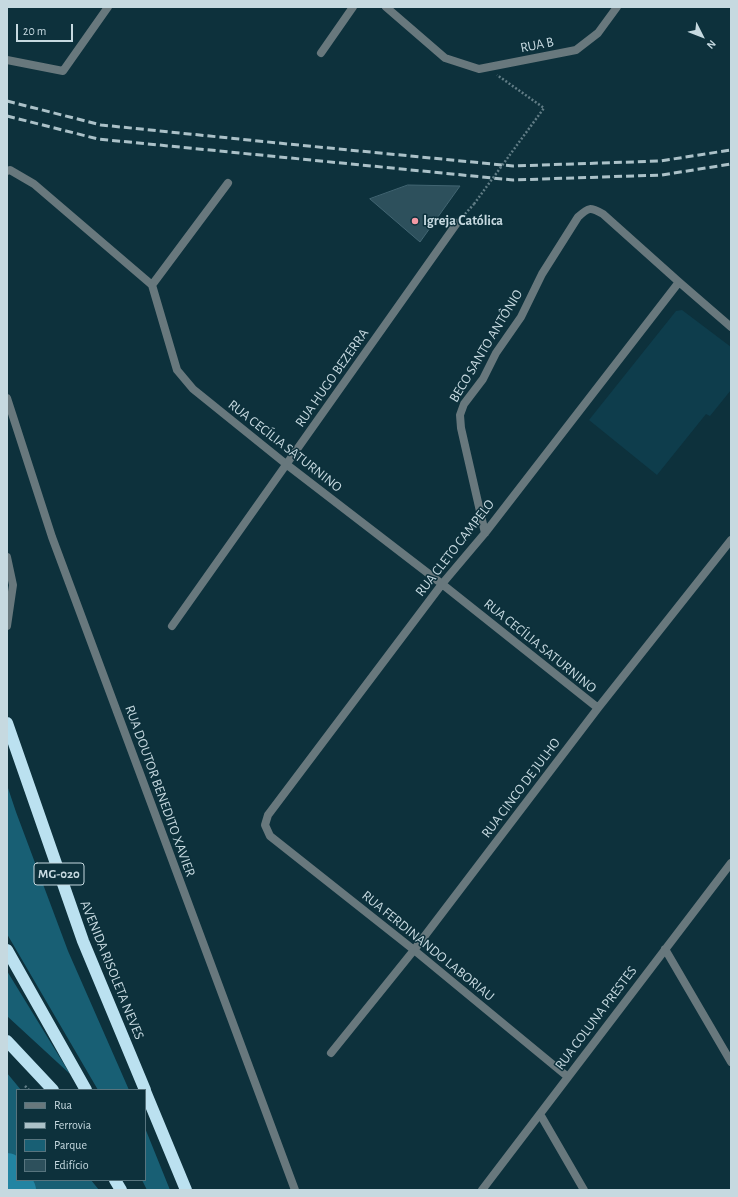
<!DOCTYPE html>
<meta charset="utf-8">
<style>
body{margin:0}
#map{position:relative;width:738px;height:1197px;overflow:hidden;background:#0d313c;font-family:"Alegreya Sans",sans-serif}
canvas{display:block}
.frame{position:absolute;inset:0;border:8px solid #c6d9e0;pointer-events:none}
.legend{position:absolute;left:16px;top:1089px;width:130px;height:92px;box-sizing:border-box;background:#0d313c;border:1px solid #57747e;margin:0;padding:5px 7px;list-style:none;font-size:12px;color:#c6d9e0}
.legend li{display:flex;align-items:center;gap:8px;height:20px}
.legend b{width:20px;border:1px solid #57747e}
.north{position:absolute;left:682px;top:16px;width:40px;height:40px;-webkit-text-stroke:3px #0d313c;paint-order:stroke;rotate:132deg;font-size:11px;font-weight:700;line-height:16px;text-align:center;color:#c6d9e0}
.north::after{content:'';display:block;margin:auto;width:14px;height:18px;background:#c6d9e0;clip-path:polygon(50% 0,100% 100%,50% 72%,0 100%)}
.scale{position:absolute;left:16px;top:24px;width:57px;height:18px;box-sizing:border-box;border:2px solid #c6d9e0;border-top:0;padding-left:5px;font-size:12px;line-height:14px;white-space:nowrap;color:#c6d9e0;-webkit-text-stroke:3px #0d313c;paint-order:stroke}
</style>
<div id="map">
<canvas width="738" height="1197"></canvas>
<div class="frame"></div>
<ul class="legend">
<li><b style="height:5px;background:#68787d"></b>Rua</li>
<li><b style="height:5px;background:#abc1c8"></b>Ferrovia</li>
<li><b style="height:11px;background:#185f74"></b>Parque</li>
<li><b style="height:11px;background:#2d505c"></b>Edifício</li>
</ul>
<div class="north">N</div>
<div class="scale">20 m</div>
</div>
<script>
const ctx = document.querySelector('canvas').getContext('2d');
ctx.lineJoin = 'round';
function fill(path, color) { ctx.fillStyle = color; ctx.fill(path, 'evenodd'); }
function strokePath(path, color, width, dash) { ctx.strokeStyle = color; ctx.lineWidth = width; ctx.lineCap = dash ? 'butt' : 'round'; ctx.setLineDash(dash || []); ctx.stroke(path); }
function write(font, color, halo, rows, align = 'center') {
  ctx.font = font + ' "Alegreya Sans",sans-serif'; ctx.lineWidth = 3; ctx.setLineDash([]); ctx.textBaseline = 'middle'; ctx.strokeStyle = halo; ctx.fillStyle = color; for (const [text, x, y, turn = 0] of rows) {
    ctx.save(); ctx.translate(x, y); ctx.rotate((+turn || 0) * Math.PI / 180); ctx.textAlign = isNaN(turn) ? turn : align; if (halo) ctx.strokeText(text, 0, 0); ctx.fillText(text, 0, 0); ctx.restore();
  }
}
const built = new Path2D(`
 M682,310L731,347V390L710,416L706,414L657,475L589,420L676,311Z`);
const green = new Path2D(`
 M7,785L16,812L68,951L129,1090H98L7,934Z
 M7,971L70,1074L7,1016Z
 M7,1073L21,1090H17V1178L7,1161Z
 M145,1128L170,1190H147L142,1180H145Z
 M18,1180H91L99,1190H24Z`);
const river = new Path2D(`
 M7,1170L19,1190`);
const building = new Path2D(`
 M408,185L460,186L420,242L370,199Z`);
const path = new Path2D(`
 M465,214L474,204
 M25,1086L29,1090`);
const lane = new Path2D(`
 M7,557L13,585L7,626`);
const street = new Path2D(`
 M386,7L445,58L479,69L576,50L598,33L617,7
 M321,53L353,7
 M7,60L63,71L108,7
 M7,171L10,170L34,184L152,285L177,370L193,389L286,464L442,584L598,708
 M152,285L228,183
 M7,398L52,537L295,1190
 M485,533L461,428L460,415L464,404L483,379L496,353L521,317L542,274L578,217C589,207 590,207 603,214L679,282L731,327
 M172,626L457,223
 M665,949L731,1062
 M331,1053L414,950L598,708L731,540
 M568,1077L414,950L270,836L265,825L268,815L442,584L485,533L679,282
 M540,1114L584,1190
 M482,1190L731,863`);
const highway = new Path2D(`
 M7,723L83,941L145,1090
 M7,950L86,1090
 M7,1041L53,1090
 M145,1091L186,1190
 M115,1180L121,1190`);
const rail = new Path2D(`
 M7,101L101,125L288,144L513,166L660,161L731,150
 M7,116L98,139L513,180L662,175L731,164`);
const pathBridge = new Path2D(`
 M474,204L544,108L497,75`);
const markers = [
 [415,221,4,"#f49aa4"]
];
const shields = [
 [59,874,50]
];
const shieldNames = [
 ["MG-020",59,874]
];
const streetNames = [
 ["RUA B",537,45,-11],
 ["BECO SANTO ANTÔNIO",486,346,-59],
 ["RUA HUGO BEZERRA",332,378,-55],
 ["RUA CECÍLIA SATURNINO",285,446,38],
 ["RUA CLETO CAMPELO",455,548,-52],
 ["RUA CECÍLIA SATURNINO",540,646,39],
 ["RUA CINCO DE JULHO",521,788,-53],
 ["RUA DOUTOR BENEDITO XAVIER",160,791,70],
 ["RUA FERDINANDO LABORIAU",428,946,39],
 ["AVENIDA RISOLETA NEVES",112,970,68],
 ["RUA COLUNA PRESTES",596,1018,-53]
];
const poiNames = [
 ["Igreja Católica",423,221]
];
fill(built, '#0e3d4c');
fill(green, '#185f74');
strokePath(river, '#2284a2', 34);
fill(building, '#2d505c');
strokePath(building, '#426572', 1);
strokePath(path, '#617d86', 2.5, [2, 2]);
strokePath(lane, '#68787d', 8);
strokePath(street, '#68787d', 8);
strokePath(highway, '#bbe1f0', 12);
strokePath(rail, '#abc1c8', 3, [8, 4]);
strokePath(pathBridge, '#617d86', 2.5, [2, 2]);
for (const [x, y, r, color] of markers) { const dot = new Path2D(); dot.arc(x, y, r, 0, 2 * Math.PI); ctx.fillStyle = color; ctx.fill(dot); strokePath(dot, '#0d313c', 1.5); }
for (const [x, y, w] of shields) { const box = new Path2D(); box.roundRect(x - w / 2, y - 11, w, 22, 3); ctx.fillStyle = '#0d313c'; ctx.fill(box); strokePath(box, '#c6d9e0', 1); }
write('bold 13px', '#c6d9e0', null, shieldNames);
write('14px', '#c6d9e0', '#0d313c', streetNames);
write('bold 14px', '#c6d9e0', '#0d313c', poiNames, 'left');
</script>
